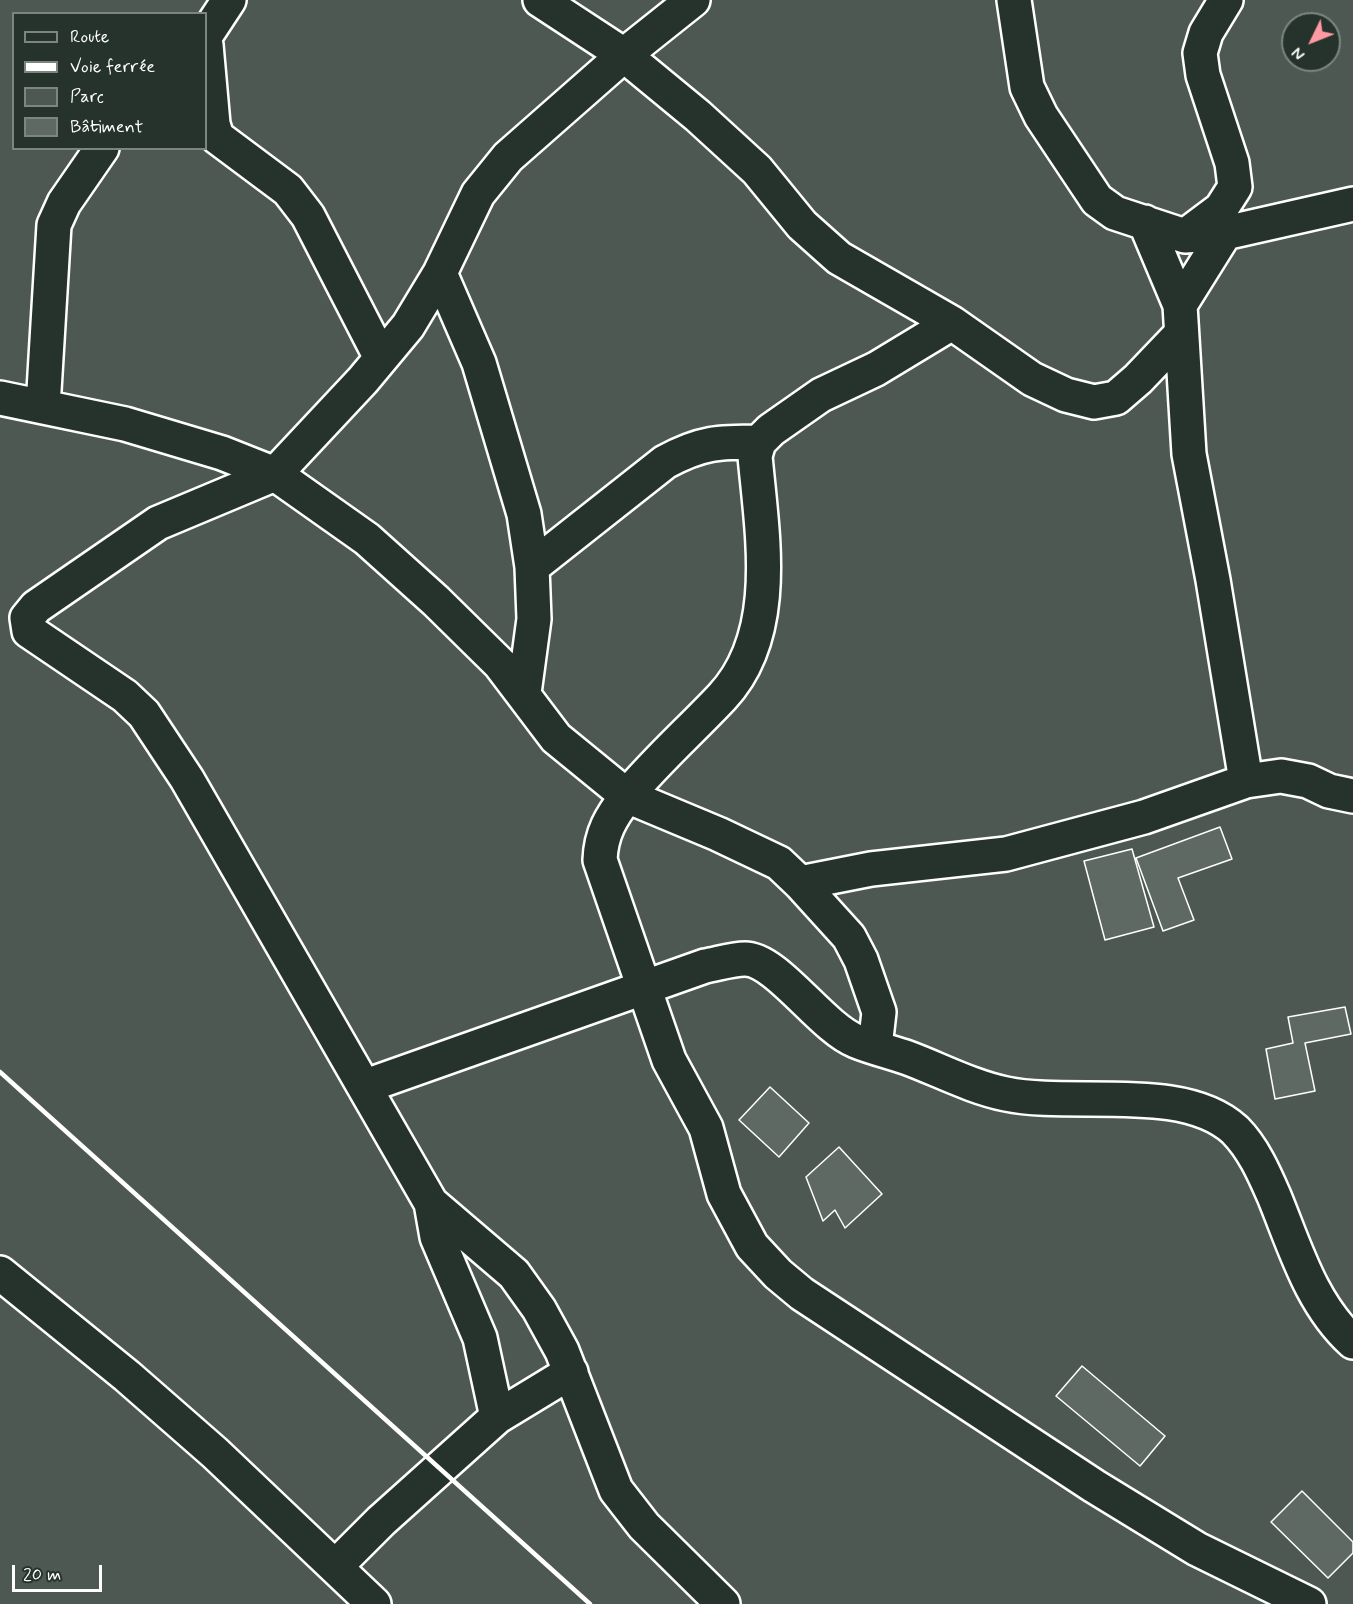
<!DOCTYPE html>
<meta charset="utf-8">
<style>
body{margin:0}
#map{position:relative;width:1353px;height:1604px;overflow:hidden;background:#333f3a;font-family:Mynerve,sans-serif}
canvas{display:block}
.legend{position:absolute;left:12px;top:12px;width:195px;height:138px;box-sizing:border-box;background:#26332d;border:2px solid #7d8581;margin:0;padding:8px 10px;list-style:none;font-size:18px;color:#fff}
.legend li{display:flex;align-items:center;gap:12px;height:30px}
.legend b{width:30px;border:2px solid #7d8581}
.north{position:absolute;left:1281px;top:12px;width:60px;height:60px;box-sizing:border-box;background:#26332d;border:2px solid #7d8581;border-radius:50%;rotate:227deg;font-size:16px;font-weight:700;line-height:24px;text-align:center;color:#fff}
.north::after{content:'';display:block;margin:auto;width:21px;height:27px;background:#ff9aa2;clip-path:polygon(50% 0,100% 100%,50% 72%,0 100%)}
.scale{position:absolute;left:12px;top:1565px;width:90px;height:27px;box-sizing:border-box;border:3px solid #fff;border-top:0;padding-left:8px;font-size:18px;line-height:21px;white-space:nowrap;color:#fff;-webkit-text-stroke:4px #26332d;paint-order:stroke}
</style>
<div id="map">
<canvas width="1353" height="1604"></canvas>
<ul class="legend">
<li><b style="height:8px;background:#26332d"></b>Route</li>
<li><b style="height:8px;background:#fff"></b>Voie ferrée</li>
<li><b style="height:16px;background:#4d5853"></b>Parc</li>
<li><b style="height:16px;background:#5f6964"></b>Bâtiment</li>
</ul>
<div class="north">N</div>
<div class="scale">20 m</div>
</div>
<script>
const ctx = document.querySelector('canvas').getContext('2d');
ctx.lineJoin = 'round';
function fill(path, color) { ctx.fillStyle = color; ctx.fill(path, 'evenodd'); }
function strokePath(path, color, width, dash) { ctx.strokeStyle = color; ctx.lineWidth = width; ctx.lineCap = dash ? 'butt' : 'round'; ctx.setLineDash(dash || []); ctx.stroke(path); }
const green = new Path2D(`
 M0,0H1353V1604H0ZM14,14H206V148H14ZM1293,24H1329V60H1293Z`);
const building = new Path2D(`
 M1220,827L1232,859L1178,878L1194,920L1163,931L1136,858Z
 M1132,849L1154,927L1105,940L1084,861Z
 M1345,1007L1351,1034L1305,1043L1315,1091L1275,1099L1266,1049L1293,1043L1288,1017Z
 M770,1087L809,1123L779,1157L739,1120Z
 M839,1147L882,1194L845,1228L835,1210L823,1221L806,1177Z
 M1082,1366L1165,1436L1140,1466L1056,1396Z
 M1302,1491L1353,1542V1553L1328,1578L1271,1522Z`);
const street = new Path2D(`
 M540,0L624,55L698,116L757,170L802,225L839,258L952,323L1032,379L1066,395L1094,402L1116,398L1138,379L1181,334
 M693,0L624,55L508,157L478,194L440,273L408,326L363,380L275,474L158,523L36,607L27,618L29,631L125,696L144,714L187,779L431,1203L514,1274L539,1309L562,1351L616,1490L644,1526L723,1604
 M1014,0L1027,87L1041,116L1097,200L1115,213L1185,236L1225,233L1353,204
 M206,35L229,0
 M206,45L213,124L217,137L288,190L308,216L381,358
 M1145,222L1180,305L1189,454L1213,580L1246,781
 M1185,236L1221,209L1235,187L1232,163L1203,75L1200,53L1206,33L1226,0
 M440,273L479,363L524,514L532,567L534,619L524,693
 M1180,305L1225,233
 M0,398L125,424L222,453L275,474L367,539L436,601L500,664L556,738L627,796C611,817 601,833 600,860L669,1060L706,1128L724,1194L752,1246L778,1274L802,1294L1094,1486L1197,1549L1309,1604
 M43,407L54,225L64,203L102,148
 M532,567L665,462C702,442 719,442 759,442
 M800,883L871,869L1006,854L1144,817L1246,781L1281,776L1308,781L1329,791L1353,796
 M875,1047L879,1012L861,960L849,937L800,883L779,863L718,834L627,796C657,760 690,731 722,697C781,634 762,534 755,456L759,442L771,430L821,395L876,369L952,323
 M366,1086L705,966C717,964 732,959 745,959C777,959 821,1027 856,1041C873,1048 891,1052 908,1058C940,1070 972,1087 1006,1094C1072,1108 1183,1082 1235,1130C1253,1148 1264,1173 1274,1196C1295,1247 1311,1304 1353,1342
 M431,1203L437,1237L480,1338L497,1417
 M0,1273L127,1376L215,1453L374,1604
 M335,1567L381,1521L497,1417L571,1372`);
const rail = new Path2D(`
 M0,1072L590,1604`);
fill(green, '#4d5853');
fill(building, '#5f6964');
strokePath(building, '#fff', 1.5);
strokePath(street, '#fff', 38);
strokePath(street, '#26332d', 33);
strokePath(rail, '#fff', 4.5);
</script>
